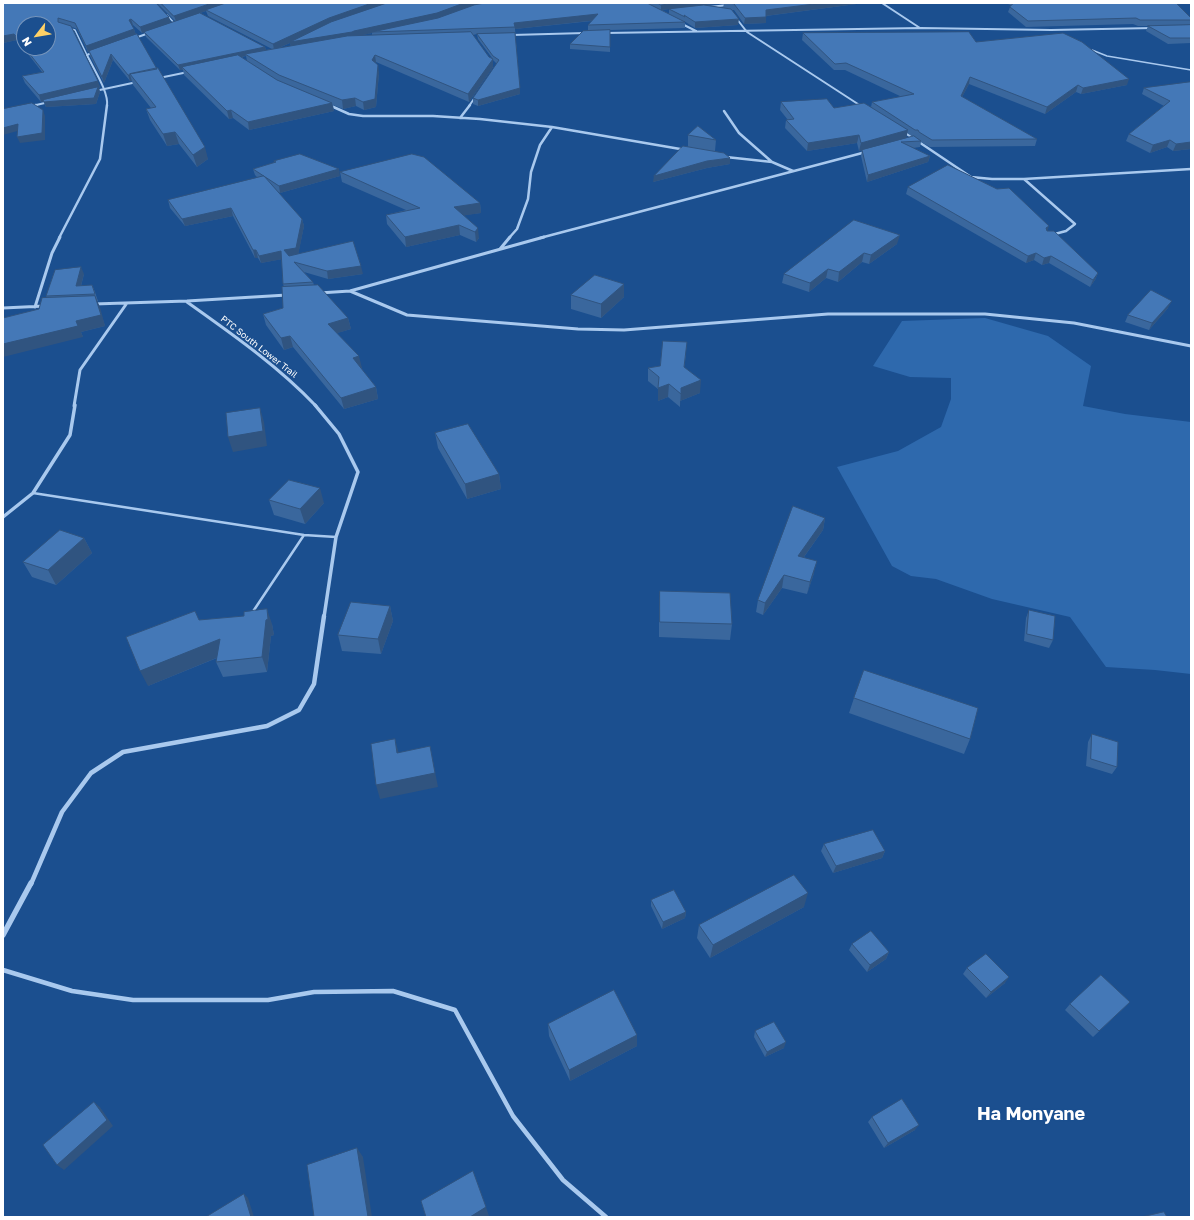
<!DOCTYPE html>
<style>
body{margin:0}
#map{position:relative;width:1194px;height:1220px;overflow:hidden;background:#1b4f8f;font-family:"Golos Text",sans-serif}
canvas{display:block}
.frame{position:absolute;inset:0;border:4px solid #fff;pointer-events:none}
.north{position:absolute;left:16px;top:16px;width:40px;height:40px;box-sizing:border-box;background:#1b4f8f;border:1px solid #7695bc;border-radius:50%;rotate:239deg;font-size:11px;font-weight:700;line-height:16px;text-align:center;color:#fff}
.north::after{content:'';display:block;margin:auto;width:14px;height:18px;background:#ffd166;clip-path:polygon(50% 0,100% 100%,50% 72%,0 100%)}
</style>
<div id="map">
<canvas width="1194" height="1220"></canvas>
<div class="frame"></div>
<div class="north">N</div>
</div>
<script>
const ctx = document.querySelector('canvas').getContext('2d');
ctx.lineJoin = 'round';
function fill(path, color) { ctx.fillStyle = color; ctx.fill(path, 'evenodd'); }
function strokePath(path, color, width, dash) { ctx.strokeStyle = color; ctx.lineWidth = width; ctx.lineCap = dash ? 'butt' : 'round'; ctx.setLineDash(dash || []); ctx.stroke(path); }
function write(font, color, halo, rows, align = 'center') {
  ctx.font = font + ' "Golos Text",sans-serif'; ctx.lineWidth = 3; ctx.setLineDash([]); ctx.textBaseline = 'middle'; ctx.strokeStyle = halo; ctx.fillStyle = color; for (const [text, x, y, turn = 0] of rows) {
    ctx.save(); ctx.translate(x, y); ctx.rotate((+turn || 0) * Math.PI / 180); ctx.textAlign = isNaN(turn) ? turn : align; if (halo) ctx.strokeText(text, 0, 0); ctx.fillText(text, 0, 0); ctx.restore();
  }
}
const green = new Path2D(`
 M985,318L1048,336L1091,366L1083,406L1125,414L1191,422V674L1155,670L1106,667L1070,617L992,599L936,579L911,576L892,566L837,467L898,451L941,427L951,399V378L910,377L873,366L902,321Z`);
const serviceFar2 = new Path2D(`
 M167,15L175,24
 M71,29L75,30L87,55
 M1092,50L1107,56L1191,70`);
const serviceFar1 = new Path2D(`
 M33,493L304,535L336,537
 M252,613L304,535`);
const service = new Path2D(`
 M3,970L72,991L133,1000H268L314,992L393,991L455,1010L513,1116L563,1180L606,1217`);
const minorFar5 = new Path2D(`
 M882,3L920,28
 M709,7L728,5
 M736,18L747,32L861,106
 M680,23L696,31
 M605,33L921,28L1051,30L1153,28
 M512,35L585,33
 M135,38L149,33
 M94,52L87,55C93,68 109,92 107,106
 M159,78L188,72
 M95,91L137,82
 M329,105L330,106
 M32,106L49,102
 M469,106L476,96`);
const minorFar4 = new Path2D(`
 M329,105L349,114L363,116H433L480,119L552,127L686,150
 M860,105L862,106
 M30,106L36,105
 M724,111L739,133L772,162
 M460,118L470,105
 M904,132L971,177L992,179H1024L1191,169
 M726,157L772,162L793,171
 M1024,179L1075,224L1066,231L1051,235
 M59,238L100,159L107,105
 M509,238L517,229L528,199L531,172L540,145L552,127
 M540,238L866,152`);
const minorFar3 = new Path2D(`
 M500,249L510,237
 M350,291L407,315L578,329L624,330L828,314H985L1074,323L1191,346
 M319,293L350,291L544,237
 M187,302C232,334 278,366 316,406
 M94,304L187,301L287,295
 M35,307L52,253L60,237
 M3,308L45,306
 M74,406L80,370L127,303`);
const minorFar2 = new Path2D(`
 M315,405L339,434L358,472L336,537L324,617
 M3,517L33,493L70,435L75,405`);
const minorFar1 = new Path2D(`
 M31,884L62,812L91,773L123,752L267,726L299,710L314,684L324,616`);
const minor = new Path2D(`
 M3,935L31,883`);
const wall = new Path2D(`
 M3,3L171,23L175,21L157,3H723L706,5L723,8L724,3H864L766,16V23L744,24L734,10H731L738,25L695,28L684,21V22H685V28L610,30V52L570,49V44L588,31V25L592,21L515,29L520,94L478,106L473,104V98L497,64L493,60V67L469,102L376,62L375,63L379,73L376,107L364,110L356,106L343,109L333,105L334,111L249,130L233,118L229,119L184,75L183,70H180L146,37L144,32L142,33L133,25H132L134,29L136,35L208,159L197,167L179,144L167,146L150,120L146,109L151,108L133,85L132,81H130L113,60L104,83L90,56L89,52H88L77,29L72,27L100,87L99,88L100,92L96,104L46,107L43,101L41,102L25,83L22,76L42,72L17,40L3,43ZM669,9V14L662,10ZM206,11L208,16L272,49L266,50L265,47L200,13ZM24,24L48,48H24ZM372,33V35L358,36ZM477,34L478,39L492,58L489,57L473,35ZM290,43L291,46L279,48ZM246,56L247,61L242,57Z
 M1005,3H1176L1191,18V23L1190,25H1191V43L1168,44L1146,31L1148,26H1138L1133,24L1026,27L1008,12L1010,7L1011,5Z
 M803,33L976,42L1127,85L1081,94L1076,92L1045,114L969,84L962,97L1037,139L1035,146L930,147L921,142L920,147L913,148L930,156L928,162L867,182L861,156L862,150L859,151L857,143L807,151L785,128L786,120H788L780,110L781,102L834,108L871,107L872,102L902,97L845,70H834L802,40ZM907,133L913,137L906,138Z
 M1191,82V149L1173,151L1167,147L1150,153L1126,141L1129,134L1164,106L1142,94L1144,88Z
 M688,135L716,140L715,151L730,164L707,168L653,182L688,147Z
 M274,161L340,176L280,193L277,191L302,219L304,226L298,254L363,274L328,279L304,272L313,282L314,285L348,318L351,329L337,333L362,368H360L376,387L378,399L344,409L293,347L284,350L266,325L263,314L283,308L284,287L283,284L282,259L261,263L258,258H255L233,216L185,226L170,208L168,200L258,178L255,175L253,169L274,163Z
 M340,172L480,203L481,213L464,215L479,238L476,242L460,235L406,247L387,224L386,215L406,210L342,182Z
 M908,187L1047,231L1098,273L1095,280L1090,287L1049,263L1042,265L1034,260L1026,263L906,194Z
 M897,244L869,264L862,262L838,282L826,278L809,292L782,283L784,274Z
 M84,274L81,286L92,285L95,292L98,301H97L105,326L81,332L83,337L39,309L47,298L46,296Z
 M624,284V297L601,318L571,309V295Z
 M1168,308L1149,330L1125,322L1128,315Z
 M686,355L684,367L700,393L680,401V407L668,397L658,401V389L648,381V368L660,366Z
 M435,433L499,474L501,489L467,499L438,448Z
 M269,500L324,503L305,524L274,515Z
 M825,518L823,530L804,557L814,573L807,594L782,588L763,615L756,612L758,600Z
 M84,538L92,553L56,585L32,577L23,562Z
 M660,591L732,624L730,640L659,637V606Z
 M390,606L393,621L381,654L342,651L338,635Z
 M1029,610L1053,640L1049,648L1024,641L1026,618Z
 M199,620L272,624L274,635L271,636L267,672L223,677L216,662L217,658L148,686Z
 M854,698L970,739L964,754L849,713Z
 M1092,734L1117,767L1112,774L1086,766L1088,742Z
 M824,844L885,851L882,858L833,873L821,851Z
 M651,900L686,912L685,918L662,929L651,906Z
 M804,907L710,958L697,938L699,925Z
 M852,944L889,952L886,959L867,972L849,950Z
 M967,968L1005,983L986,998L963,974Z
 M1130,1002L1093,1037L1065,1010L1070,1004Z
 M548,1024L637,1035V1046L570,1081L549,1036Z
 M755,1031L784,1048L765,1057L754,1037Z
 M872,1117L915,1130L884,1148L868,1122Z`);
const shadedWall = new Path2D(`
 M212,3H230L206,10V11L176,21L174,16Z
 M372,3H389L354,31L464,3H490L437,19L372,32V33L354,37L291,48L290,43L274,50L273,44L329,18Z
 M676,3H723L661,10V5Z
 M822,3H864L765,16L766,10Z
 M598,14V20L515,29L514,23Z
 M169,17L171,23L142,33L140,27Z
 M766,17V23L744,24L745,18Z
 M131,19L133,25L131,26L129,20Z
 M739,19L738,25L695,28V22Z
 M134,29L136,35L88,52L86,46Z
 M14,34L17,40L3,43V36Z
 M265,47L267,52L245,54L246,56L184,69L182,67L183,70H180L178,65Z
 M111,54L113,60L104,83L102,77Z
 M375,55L376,62L373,68L372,60Z
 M493,59V67L469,102L468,94Z
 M378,65L379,73L376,107L364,110L363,102Z
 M128,75H130L132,81H130Z
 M970,77L969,84L959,103L961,96Z
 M1129,79L1127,85L1081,94L1083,88Z
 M98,81L100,87L99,88L100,92L96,104L46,107L44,102L98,88L41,102L39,95Z
 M1078,85L1076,92L1045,114L1047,107Z
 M520,88V94L478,106V100Z
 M355,98L356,106L343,109L342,100Z
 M332,103L334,111L249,130L248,122Z
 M43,110L45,116V140L20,143L17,137Z
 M231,110L233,118L229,119L227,111Z
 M18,124L21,130L3,135V128Z
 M908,130L906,139L859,151L861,143Z
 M175,132L179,144L167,146L163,134Z
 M859,135L857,143L807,151L808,143Z
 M1170,140L1167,147L1150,153L1153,145Z
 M1191,142V149L1173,151L1176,144Z
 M205,147L208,159L197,167L193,155Z
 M930,156L928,162L867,182L868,175Z
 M730,158V164L707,168L653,182L654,176L707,161Z
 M339,169L340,176L280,193L279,186Z
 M480,203L481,213L455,217L454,207Z
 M231,208L233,216L185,226L182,219Z
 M302,219L304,226L298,256L286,258L284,250Z
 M459,225L460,235L406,247L405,237Z
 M1049,226L1047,233L1046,228Z
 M478,228L479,238L476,242L475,232Z
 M900,235L897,244L869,264L871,255Z
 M253,250H256L258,258H255Z
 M281,251L283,259L261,263L259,256Z
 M864,253L862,262L838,282L839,272Z
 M1036,253L1034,260L1026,263L1028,256Z
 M1051,256L1049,263L1042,265L1044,258Z
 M361,266L363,274L328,279L327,271Z
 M81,267L84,274L79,293L76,286Z
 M828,269L826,278L809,292L810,283Z
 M1098,273L1095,280L1090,287L1093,280Z
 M624,284V297L601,318V304Z
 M95,296L100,307L105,326L81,332L83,337L3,357V344L76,321Z
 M1172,301L1168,308L1149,330L1152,323Z
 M348,318L351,329L331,335L328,324Z
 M290,336L293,347L284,350L281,338Z
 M359,356L362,368L355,370L353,358Z
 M701,380L700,393L680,401V407L681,388Z
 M669,384L668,397L658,401V388Z
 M376,387L378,399L344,409L341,398Z
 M260,408L264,422L267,446L233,452L228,437Z
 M499,474L501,489L467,499L465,484Z
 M320,488L324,503L305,524L300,509Z
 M825,518L823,530L796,568L798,556Z
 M84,538L92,553L56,585L48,570Z
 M817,561L814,573L807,594L810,582Z
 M784,575L782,588L763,615L765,603Z
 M390,606L393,621L381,654L378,639Z
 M267,609L272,624L274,635L271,636L267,672L262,657Z
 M220,639L226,654L148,686L140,671Z
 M395,739L399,754L397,753Z
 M430,746L438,787L380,799L376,785Z
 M885,851L882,858L833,873L836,866Z
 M808,893L804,907L710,958L713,945Z
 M686,912L685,918L662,929L663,922Z
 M889,952L886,959L867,972L870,965Z
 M1009,977L1005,983L986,998L991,992Z
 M637,1035V1046L570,1081L569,1070Z
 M786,1042L784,1048L765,1057L767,1052Z
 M94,1102L100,1107L113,1126L64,1170L57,1165Z
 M919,1125L915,1130L884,1148L888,1143Z
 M357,1148L363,1157L372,1217H368Z
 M244,1194L248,1198L254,1217H251Z
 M486,1207L489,1216L488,1217H470Z`);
const building = new Path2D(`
 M3,3H156L169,17L140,27L131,19L129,20L134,29L86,46L75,23L58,18V22L71,26L98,81L39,95L22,76L44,72L25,48H48V24H24V46L14,34L3,36Z
 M161,3H212L174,16Z
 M226,3H372L329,18L273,44L206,10Z
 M387,3H464L437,13L354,31L352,32L290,42L331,22Z
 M485,3H647L685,22L588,25L598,14L514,23L515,27L372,32L438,18L474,5Z
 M658,3H676L661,5Z
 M727,3H822L766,10V17L745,18L734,4Z
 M1014,3H1176L1191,18V20H1140L1136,18L1028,21L1010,7Z
 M704,5L731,9L739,19L695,22L684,15L685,17L669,9Z
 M200,13L265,47L178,65L144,32Z
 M1191,25V38H1170L1148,26Z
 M610,30V47L570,44L583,31Z
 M471,32L489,57L493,59L468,94L375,55L372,60L378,65L375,99L363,102L355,98L342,100L279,75L245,54L347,36Z
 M969,32L976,42L1063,33L1082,42L1129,79L1083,88L1078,85L1047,107L970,77L961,96L1037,139L932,140L919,132L918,130H915L872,102L914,94L846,63L835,64L803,33Z
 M515,33L520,88L478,100L473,98L499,60L493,56L477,34Z
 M137,34L157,69L130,74V75H128L111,54L102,77L89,51Z
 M238,55L277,80L332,103L248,122L231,110L227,111L182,67Z
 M158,68L205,147L193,155L175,132L163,134L146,109L156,107L130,74Z
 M1191,82V142L1176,144L1170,140L1153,145L1129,134L1170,101L1144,88Z
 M98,87L94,98L44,102L43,100Z
 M827,99L834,108L864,103L908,130L861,143L859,135L808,143L786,120L794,119L781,102Z
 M32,103L43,110L42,133L17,137L18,124L3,128V109Z
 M698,126L716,140L688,135Z
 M914,136L921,141L901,142L930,156L868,175L862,150Z
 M683,146L724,153L730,158L707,161L654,176Z
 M300,154L339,169L279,186L253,169L276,162L274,161Z
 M412,154L424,157L480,203L454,207L478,228L475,232L459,225L405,237L386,215L420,208L340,172Z
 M948,165L997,189L1009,188L1049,226L1046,228L1047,231H1054L1098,273L1093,280L1051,256L1044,258L1036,253L1028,256L908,187Z
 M264,176L302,219L296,248L284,250L289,256L353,241L361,266L327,271L294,262L313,282L283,284L281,251L259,256L256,250H253L231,208L182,219L168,200Z
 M854,220L900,235L871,255L864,253L839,272L828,269L810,283L784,274Z
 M81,267L76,286L92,285L95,294L46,296L55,270Z
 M595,275L624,284L601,304L571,295Z
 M318,285L348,318L328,324L359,356L353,358L376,387L341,398L290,336L281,338L263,314L283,308L282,287Z
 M1151,290L1172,301L1152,323L1128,315Z
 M95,296L101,315L76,321L78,326L3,344V318L39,309L42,298Z
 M663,341L687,342L684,367L701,380L681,388V394L669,384L658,388L659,377L648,368L660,366Z
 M260,408L263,431L228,437L226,413Z
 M468,424L499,474L465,484L435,433Z
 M289,480L320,488L300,509L269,500Z
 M793,506L825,518L798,556L817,561L810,582L784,575L765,603L758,600Z
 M60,530L84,538L48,570L23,562Z
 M660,591L730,593L732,624L660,622Z
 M351,602L390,606L378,639L338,635Z
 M267,609L268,619L266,620L262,657L216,662L220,639L140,671L126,637L195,611L199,620L244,616V612Z
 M1029,610L1055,616L1053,640L1027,634Z
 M864,670L978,708L970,739L854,698Z
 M1092,734L1118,742L1117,767L1091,759Z
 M395,739L397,753L430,746L435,773L376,785L371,744Z
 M873,830L885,851L836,866L824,844Z
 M794,875L808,893L713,945L699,925Z
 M674,890L686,912L663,922L651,900Z
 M871,931L889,952L870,965L852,944Z
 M986,954L1009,977L991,992L967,968Z
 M1101,975L1130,1002L1099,1031L1070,1004Z
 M614,990L637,1035L569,1070L548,1024Z
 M774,1022L786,1042L767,1052L755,1031Z
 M902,1099L919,1125L888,1143L872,1117Z
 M94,1102L107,1120L57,1165L43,1145Z
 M357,1148L368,1217H314L307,1165Z
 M473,1171L486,1207L470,1217H426L421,1201Z
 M244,1194L251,1217H206Z
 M1164,1212L1167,1217H1142Z`);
const farStreetnames = [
 ["PTC South Lower Trail",259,347,38]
];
const nearDistrictnames = [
 ["Ha Monyane",1031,1114]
];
fill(green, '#2e69ad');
strokePath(serviceFar2, '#a9c9ee', 1.5);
strokePath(serviceFar1, '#a9c9ee', 2.5);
strokePath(service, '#a9c9ee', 4.5);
strokePath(minorFar5, '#a9c9ee', 2);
strokePath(minorFar4, '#a9c9ee', 2.5);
strokePath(minorFar3, '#a9c9ee', 3);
strokePath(minorFar2, '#a9c9ee', 3.5);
strokePath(minorFar1, '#a9c9ee', 4.5);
strokePath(minor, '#a9c9ee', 5.5);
fill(wall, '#3a679d');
fill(shadedWall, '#305480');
fill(building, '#4478b7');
strokePath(building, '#305480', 1);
write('9px', '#fff', '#1b4f8f', farStreetnames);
write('bold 18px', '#fff', '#1b4f8f', nearDistrictnames);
</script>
